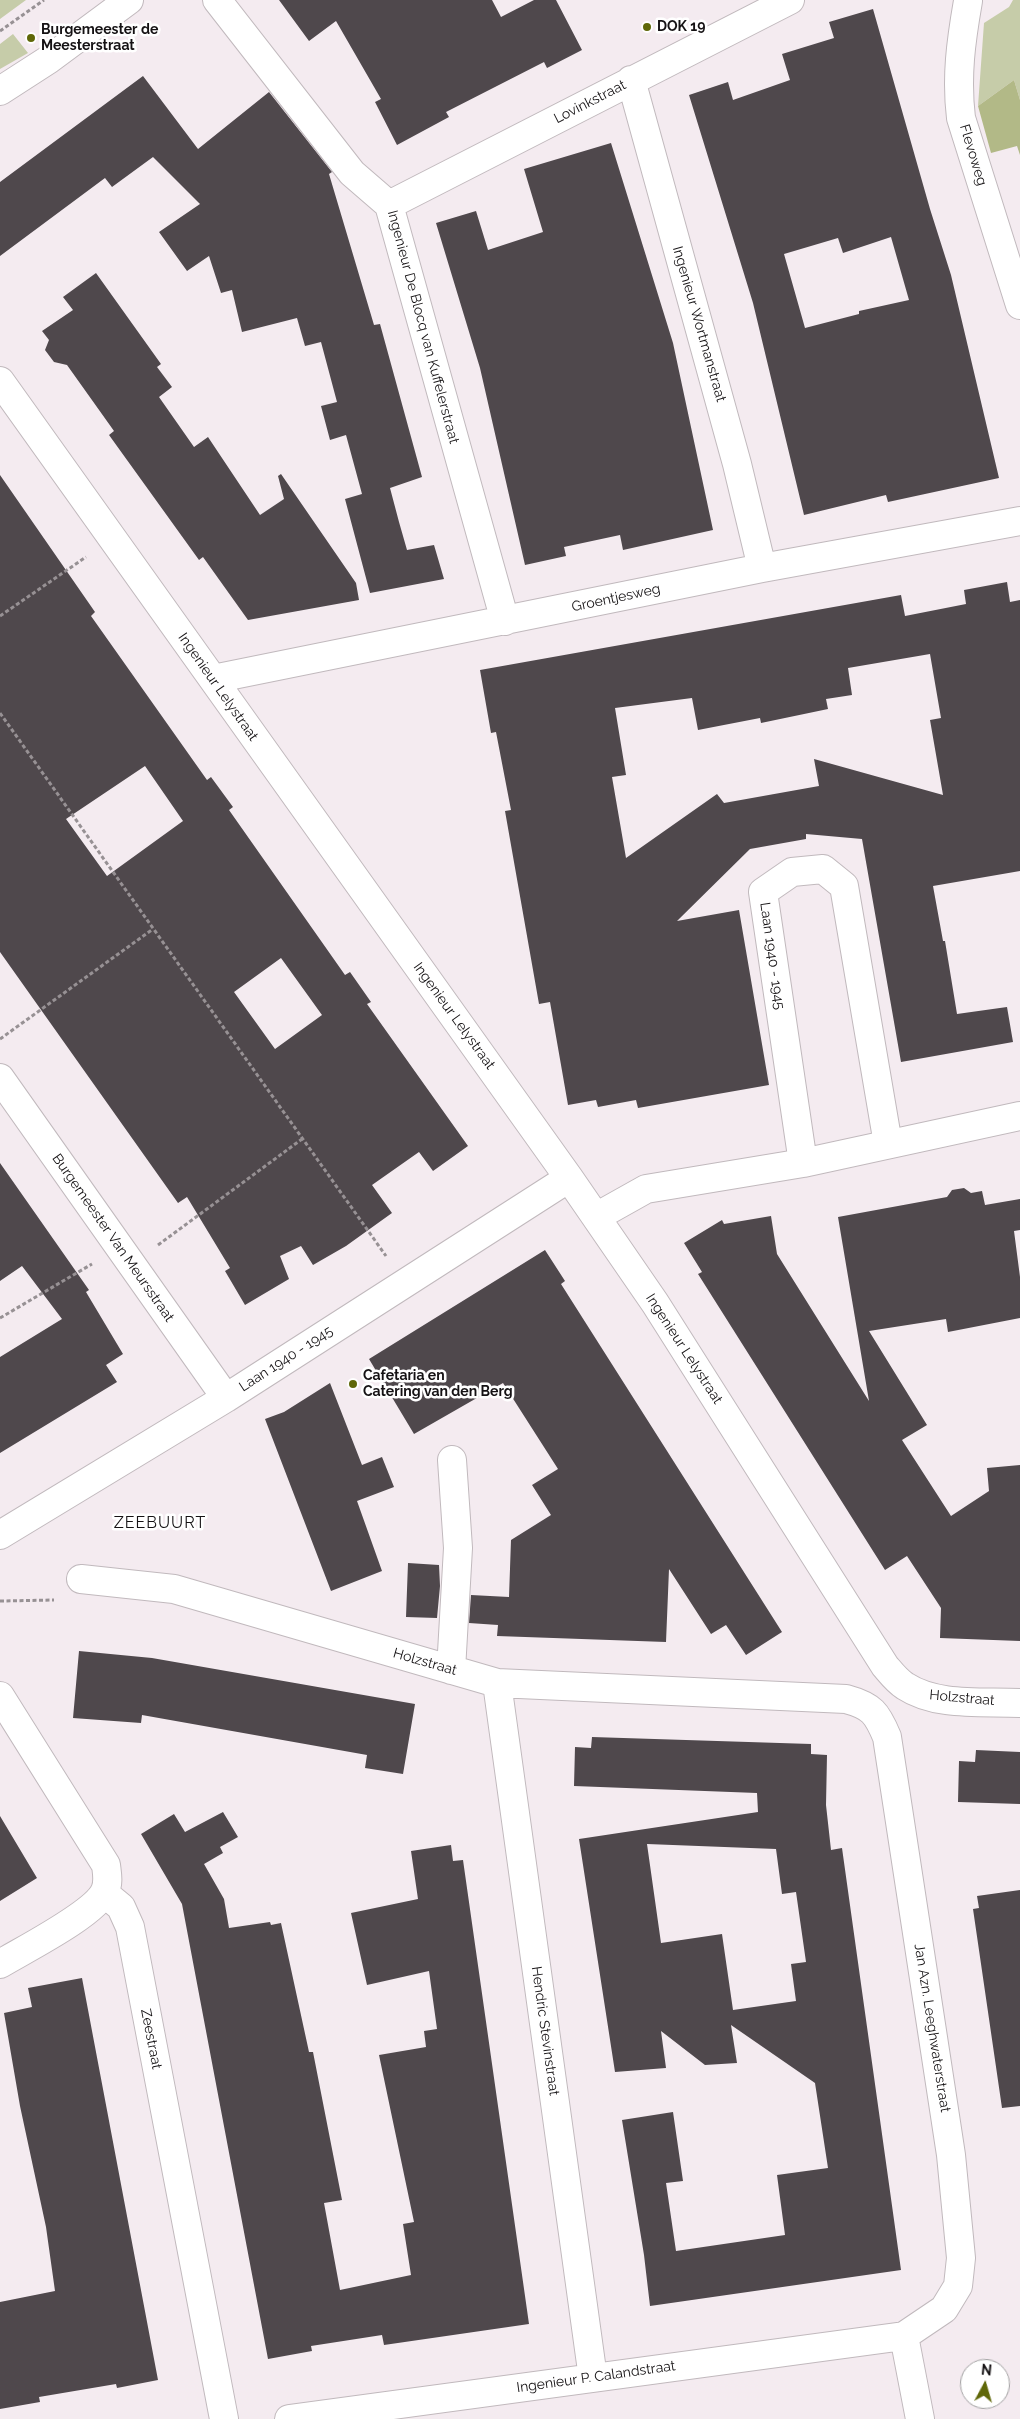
<!DOCTYPE html>
<style>
body{margin:0}
#map{position:relative;width:1020px;height:2419px;overflow:hidden;background:#f4ebf0;font-family:Raleway,sans-serif}
canvas{display:block}
.north{position:absolute;left:960px;top:2359px;width:50px;height:50px;box-sizing:border-box;background:#fff;border:1px solid #a1a0a1;border-radius:50%;rotate:6deg;font-size:14px;font-weight:700;line-height:20px;text-align:center;color:#151214}
.north::after{content:'';display:block;margin:auto;width:18px;height:22px;background:#5f6708;clip-path:polygon(50% 0,100% 100%,50% 72%,0 100%)}
</style>
<div id="map">
<canvas width="1020" height="2419"></canvas>
<div class="north">N</div>
</div>
<script>
const ctx = document.querySelector('canvas').getContext('2d');
ctx.lineJoin = 'round';
function fill(path, color) { ctx.fillStyle = color; ctx.fill(path, 'evenodd'); }
function strokePath(path, color, width, dash) { ctx.strokeStyle = color; ctx.lineWidth = width; ctx.lineCap = dash ? 'butt' : 'round'; ctx.setLineDash(dash || []); ctx.stroke(path); }
function write(font, color, halo, rows, align = 'center') {
  ctx.font = font + ' Raleway,sans-serif'; ctx.lineWidth = 5; ctx.setLineDash([]); ctx.textBaseline = 'middle'; ctx.strokeStyle = halo; ctx.fillStyle = color; for (const [text, x, y, turn = 0] of rows) {
    ctx.save(); ctx.translate(x, y); ctx.rotate((+turn || 0) * Math.PI / 180); ctx.textAlign = isNaN(turn) ? turn : align; if (halo) ctx.strokeText(text, 0, 0); ctx.fillText(text, 0, 0); ctx.restore();
  }
}
const green = new Path2D(`
 M0,0H26L0,19Z
 M1013,0H1020V100L1014,80L978,106L984,23L1009,7Z
 M13,34L28,53L0,69V44Z`);
const forest = new Path2D(`
 M1014,80L1020,100V155L1017,146L991,153L978,106Z`);
const building = new Path2D(`
 M279,0H492L501,17L534,0H556L582,50L547,68L544,62L446,112L449,117L397,145L375,102L381,99L336,21L309,41Z
 M873,9L930,209L951,275L999,478L888,502L886,495L804,515L753,303L689,95L728,82L733,100L790,80L782,54L834,38L829,22ZM891,237L909,300L859,311V314L805,328L784,254L838,238L843,253Z
 M143,76L198,149L269,92L332,172L329,174L374,325L380,324L422,477L390,488L399,522L407,550L434,545L444,579L370,593L345,499L362,494L346,435L330,440L321,406L337,402L321,342L305,346L297,318L242,332L232,290L221,293L209,256L187,271L159,232L200,204L153,157L112,187L105,178L0,256V182Z
 M611,143L673,343L713,530L623,550L620,535L564,547L566,556L525,565L480,368L436,223L476,211L488,250L543,232L524,169Z
 M96,273L161,364L157,367L172,387L159,397L194,447L208,437L260,515L284,499L278,476L281,474L356,583L359,600L248,620L203,557L199,560L109,435L114,431L67,365L54,362L45,350L49,340L42,331L73,310L63,297Z
 M0,475L95,612L91,616L207,780L211,777L233,807L229,810L345,975L350,972L371,1002L367,1004L468,1146L433,1171L419,1152L372,1185L392,1213L346,1246L313,1265L301,1246L280,1256L289,1279L245,1305L225,1271L230,1268L187,1197L178,1203L0,952ZM145,766L183,821L107,876L66,819ZM281,958L322,1015L275,1049L234,992Z
 M1007,582L1010,602L1020,600V871L933,886L943,941H945L957,1014L1007,1007L1013,1042L901,1062L862,839L806,834V839L750,849L677,921L739,910L769,1085L638,1108L636,1100L598,1107L596,1100L568,1105L550,1002L539,1004L505,811L511,810L496,732L491,733L480,670L901,595L905,616L966,604L964,590ZM930,654L941,718L930,720L943,795L814,759L819,786L724,803L717,794L626,858L612,777L626,775L615,708L692,698L698,730L760,718L761,723L828,709L826,699L852,695L848,668Z
 M0,1163L89,1290L86,1292L123,1354L106,1365L117,1382L0,1453V1357L62,1319L22,1266L0,1281Z
 M964,1188L971,1193L982,1191L985,1205L1020,1199V1230L1014,1231L1020,1277V1318L948,1332L946,1319L869,1331L927,1425L902,1440L951,1516L989,1491L987,1468L1020,1465V1641L940,1638L941,1608L907,1556L885,1570L698,1274L702,1272L684,1243L722,1220L724,1224L771,1216L777,1254L869,1401L838,1217L947,1197L952,1190Z
 M545,1250L565,1281L561,1284L782,1632L746,1655L726,1625L711,1634L669,1569L666,1642L497,1636L498,1625L469,1623L471,1595L509,1597L511,1540L551,1515L532,1485L558,1469L503,1383L414,1434L369,1359Z
 M330,1383L362,1465L382,1457L394,1487L357,1501L382,1571L331,1591L265,1419L284,1412Z
 M408,1563L439,1565L440,1586L437,1618L406,1617Z
 M79,1651L152,1658L415,1704L403,1774L365,1768L367,1755L142,1715L141,1723L73,1718Z
 M592,1737L811,1744V1754L827,1755L826,1805L831,1850L842,1848L901,2270L650,2306L644,2255L622,2120L673,2112L683,2181L666,2183L676,2251L785,2235L777,2175L828,2168L815,2083L731,2025L737,2063L705,2065L661,2031L666,2068L615,2072L579,1839L758,1812L757,1793L574,1786L575,1747L591,1748ZM647,1844L776,1849L782,1894L796,1892L806,1962L791,1964L796,2001L733,2010L722,1934L661,1943Z
 M976,1750L1020,1752V1804L958,1802L959,1761L975,1762Z
 M223,1812L238,1837L220,1847L223,1853L204,1864L224,1899L229,1928L270,1922L271,1925L281,1923L309,2052H313L342,2200L324,2203L340,2290L411,2275L403,2224L414,2222L379,2055L426,2047L424,2031L437,2029L429,1971L367,1985L351,1913L418,1899L411,1851L451,1845L453,1861L463,1860L529,2324L384,2345L382,2335L311,2346L312,2351L268,2359L182,1904L141,1834L174,1814L185,1832Z
 M0,1816L37,1878L0,1901Z
 M1020,1890V2106L1002,2108L973,1909L979,1908L977,1896Z
 M82,1978L158,2380L117,2388L116,2384L39,2397L40,2402L0,2409V2302L55,2291L46,2227L20,2106L4,2013L32,2007L28,1988Z`);
const path = new Path2D(`
 M0,31L44,0
 M0,616L86,557
 M0,713L386,1256
 M0,1039L153,929
 M158,1245L302,1139
 M0,1318L92,1264
 M0,1601L54,1600`);
const minor = new Path2D(`
 M217,0L352,173L389,205L505,621
 M968,1C961,41 956,77 961,118L1020,305
 M631,80L737,464L762,568
 M0,91L48,60L129,0
 M389,205L790,0
 M0,381L569,1178L655,1303L885,1666C891,1673 897,1681 905,1686C937,1707 983,1701 1020,1703
 M213,679L762,568L1020,521
 M0,1078L226,1398
 M803,1163L763,892L792,872L823,869L844,886L888,1144
 M596,1217L646,1189L803,1163L1020,1116
 M0,1535L226,1398L569,1178
 M81,1579L174,1589L497,1683L846,1699C872,1706 877,1713 887,1737L951,2155L961,2258L958,2286L944,2309L904,2336L289,2419
 M451,1670L458,1548L452,1460
 M497,1683L593,2378
 M0,1696L106,1865C107,1874 109,1882 105,1891C95,1914 23,1950 0,1964
 M104,1893L121,1907L130,1927L224,2419
 M904,2336L920,2419`);
const markers = [
 [647,27,5,"#5f6708"],
 [31,38,5,"#5f6708"],
 [353,1384,5,"#5f6708"]
];
const poiNames = [
 ["DOK 19",657,27],
 ["Burgemeester de",41,30],
 ["Meesterstraat",41,46],
 ["Cafetaria en",363,1376],
 ["Catering van den Berg",363,1392]
];
const streetNames = [
 ["Lovinkstraat",590,102,-27],
 ["Flevoweg",973,155,73],
 ["Ingenieur Wortmanstraat",699,324,74],
 ["Ingenieur De Blocq van Kuffelerstraat",423,327,75],
 ["Groentjesweg",616,598,-12],
 ["Ingenieur Lelystraat",218,687,55],
 ["Laan 1940 - 1945",772,956,82],
 ["Ingenieur Lelystraat",454,1016,54],
 ["Burgemeester Van Meursstraat",113,1238,55],
 ["Ingenieur Lelystraat",684,1349,57],
 ["Laan 1940 - 1945",286,1359,-33],
 ["Holzstraat",425,1662,16],
 ["Holzstraat",962,1698,5],
 ["Jan Azn. Leeghwaterstraat",932,2028,81],
 ["Hendric Stevinstraat",545,2031,82],
 ["Zeestraat",151,2039,79],
 ["Ingenieur P. Calandstraat",596,2377,-8]
];
const quarterNames = [
 ["ZEEBUURT",160,1523]
];
fill(green, '#c6cca9');
fill(forest, '#b2b987');
fill(building, '#4f484c');
strokePath(minor, '#c1b9bd', 30);
strokePath(path, '#979194', 3, [4, 2.5]);
strokePath(minor, '#fff', 28);
for (const [x, y, r, color] of markers) { const dot = new Path2D(); dot.arc(x, y, r, 0, 2 * Math.PI); ctx.fillStyle = color; ctx.fill(dot); strokePath(dot, '#fff', 2); }
write('bold 14px', '#151214', '#fff', poiNames, 'left');
write('14px', '#151214', '#fff', streetNames);
ctx.letterSpacing = '1px';
write('16px', '#151214', '#fff', quarterNames);
ctx.letterSpacing = '0px';
</script>
